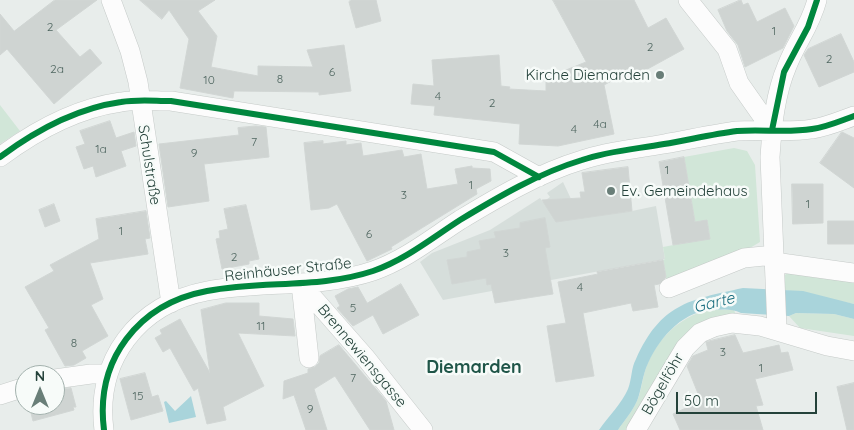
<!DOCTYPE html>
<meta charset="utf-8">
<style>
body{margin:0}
#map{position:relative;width:854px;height:430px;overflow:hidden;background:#e8edeb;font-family:Quicksand,sans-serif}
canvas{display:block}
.north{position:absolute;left:15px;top:365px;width:50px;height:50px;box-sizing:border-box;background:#f7fbf9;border:1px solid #a3b1ad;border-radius:50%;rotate:0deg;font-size:14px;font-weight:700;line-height:20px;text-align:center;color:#24423a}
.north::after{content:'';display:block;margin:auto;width:18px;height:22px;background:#697e78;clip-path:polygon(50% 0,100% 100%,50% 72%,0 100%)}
.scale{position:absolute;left:676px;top:392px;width:141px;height:22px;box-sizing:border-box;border:2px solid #24423a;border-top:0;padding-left:6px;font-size:15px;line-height:18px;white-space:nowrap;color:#24423a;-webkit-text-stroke:4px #f7fbf9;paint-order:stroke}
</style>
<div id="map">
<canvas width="854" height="430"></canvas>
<div class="north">N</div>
<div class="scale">50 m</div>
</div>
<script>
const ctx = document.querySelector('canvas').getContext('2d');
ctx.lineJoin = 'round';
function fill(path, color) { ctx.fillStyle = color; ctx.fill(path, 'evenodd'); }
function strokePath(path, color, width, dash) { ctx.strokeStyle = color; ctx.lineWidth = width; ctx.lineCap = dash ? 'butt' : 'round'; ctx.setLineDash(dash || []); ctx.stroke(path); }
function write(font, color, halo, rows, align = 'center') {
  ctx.font = font + ' Quicksand,sans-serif'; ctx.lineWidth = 5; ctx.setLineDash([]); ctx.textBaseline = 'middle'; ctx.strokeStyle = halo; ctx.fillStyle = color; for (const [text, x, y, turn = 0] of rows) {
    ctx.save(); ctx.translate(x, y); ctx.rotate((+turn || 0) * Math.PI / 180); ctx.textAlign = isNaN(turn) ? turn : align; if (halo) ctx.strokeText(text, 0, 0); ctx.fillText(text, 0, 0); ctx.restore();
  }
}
const built = new Path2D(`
 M563,182L571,199L575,217L632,211L656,206L665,259L443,300L420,262L432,253L490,230L540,198L543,202L550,197L547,193Z`);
const green = new Path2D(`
 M0,105L20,131L0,144Z
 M734,148L747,151L755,165L760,242L750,248L667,283L663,260L665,259L663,247L710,238L707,221L695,222L684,157Z
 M794,272L854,279V304L781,289V279L786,274Z
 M708,310H734L736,315L684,337L671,353L627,430H618C624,421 632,412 637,401C641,392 642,381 645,371C654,342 678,317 708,310Z
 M796,313L834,314L854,319V336L800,328L789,316Z`);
const water = new Path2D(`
 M743,288L803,291L854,304V319L834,314L796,313L789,316L741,313C731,308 722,310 711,310C680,312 657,341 646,368C642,379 641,391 637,401C632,412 624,421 618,430H599C608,417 622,403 628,389C632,379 631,368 636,359C661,304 688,300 743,288Z
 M191,396L196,417L169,423L164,402L166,401L175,411Z`);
const building = new Path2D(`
 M55,0H97L56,30L80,57L90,49L102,63L54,104L7,49L0,55V14L14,31Z
 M140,0H215L198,11L217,36L211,67L258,76V66L313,67L307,50L344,45L351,91L319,95V92L234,91L233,98L180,88L189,39L169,10L162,19Z
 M351,0H376L381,21L356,28L349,2Z
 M553,0H634L648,28L666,18L684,49L633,77L630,71L604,85L614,134L558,146L519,144L520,124L434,115L435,106L411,104L413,84L434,86L432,60L499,55L501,86L510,87L509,89L546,91V78L586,62Z
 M741,0L743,5L748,3L757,22L785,8L794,26L783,48L745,67L738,45L727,31L718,10Z
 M841,34L854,62V72L819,87L804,55L808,49Z
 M110,121L116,138L134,132L136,146L121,151L126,166L96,177L93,166L84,169L76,147L85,144L80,131Z
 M256,126L266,127L269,157L204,164L209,201L168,207L159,144L239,135L238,128Z
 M842,132L854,138V188L820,163Z
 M323,141V144L346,141V145L361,143L363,156L402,150L404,157L421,154L427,189L458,184L455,169L472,166V168L490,169L491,181L476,189L477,194L391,247L392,249L367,261L337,204L329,208L311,210L304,143Z
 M684,157L695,222L707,220L710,239L673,245L659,162Z
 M628,167L632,211L556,222L542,200L581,198L580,192H585L582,173Z
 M792,184H823V223L793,224Z
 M54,204L60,221L45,227L39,210Z
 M246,205L259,259L249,261V264L222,269L216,239L220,238L219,231L228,229L224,209Z
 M146,211L150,238L145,239L148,254L90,263L103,299L91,305L108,336L82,351L86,358L74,365L65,366L45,330L49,328L25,287L54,271L50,265L99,239L96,219Z
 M545,218L550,247L545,248L553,294L495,303L491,284L487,285L486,278L452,284L447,260L467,257V252L481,249L479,241L496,238L494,232L520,228V223Z
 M828,221H854V244H828Z
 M663,260L666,277L659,284L654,285L658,307L633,311L631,303L583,313L594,376L556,382L547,326L566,323L558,282L598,274L597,272Z
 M401,284L419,315L383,334L373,315L353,326L337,308L340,306L335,296L348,289L358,287L367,303Z
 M226,303H259V316L293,319L295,336L238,333L264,386L223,407L226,420L207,424L198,388L194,391L170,348L163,352L155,338L162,334L160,330L180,319L210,373L201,310Z
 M735,335L743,353L779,345L781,353L788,352L793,370L755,379L763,405L756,406L763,430H680L673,414L701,401L687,366L693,356L708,350L706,342Z
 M339,345L386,401L394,430H370L335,376L314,389L327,430H306L294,395L283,399L284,381L308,373V369L315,367L319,363L320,356Z
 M145,373L152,397L158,395L163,411L131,420L120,379Z
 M854,383V430H847L837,387Z
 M71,388L76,407H73L74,410L33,421L29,405H55V390Z`);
const minor = new Path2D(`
 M111,0L130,51L138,82L171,303
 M688,0L727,49L739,83L772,130
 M0,157C35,131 78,108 121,102C138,99 154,101 171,101L494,152L539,177
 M774,262L854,273
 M301,284L365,357L423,430
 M301,284L309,358
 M669,288L744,258L774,255
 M777,329L770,157C772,127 775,94 787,66C796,42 810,27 817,0
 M55,379L91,374H107
 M0,395L25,387
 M104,430C95,360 138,304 207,291C262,280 319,289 373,271C405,260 432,238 460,220C498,197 539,173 582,160C608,151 636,149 664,144C688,140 713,134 737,131C762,129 788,133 812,129C827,127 840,121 854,116
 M636,430L685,348L700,333L714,327L732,323L760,326L827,346L854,351`);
const cycleway = new Path2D(`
 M772,130L784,72L808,27L817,0
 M0,157C35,131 78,108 121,102C138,99 154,101 171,101L494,152L539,177
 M104,430C95,360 138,304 207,291C262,280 319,289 373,271C405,260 432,238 460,220C498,197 539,173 582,160C608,151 636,149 664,144C688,140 713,134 737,131C762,129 788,133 812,129C827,127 840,121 854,116`);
const markers = [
 [660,75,5,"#697e78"],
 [611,191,5,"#697e78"]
];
const numberNames = [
 ["2",50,27],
 ["1",774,31],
 ["2",650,47],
 ["2",829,59],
 ["2a",57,69],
 ["6",332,72],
 ["8",280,79],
 ["10",209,80],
 ["4",438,96],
 ["2",492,103],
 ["4a",600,124],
 ["4",574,129],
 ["7",254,142],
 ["1a",101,149],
 ["9",194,153],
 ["1",667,170],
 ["1",471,185],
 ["3",404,195],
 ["1",808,204],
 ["1",121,231],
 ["6",369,234],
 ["3",506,253],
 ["2",234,257],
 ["4",580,287],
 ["5",353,308],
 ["11",261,326],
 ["8",74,343],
 ["3",723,352],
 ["1",761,368],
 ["7",353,378],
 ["15",138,396],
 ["9",310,409]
];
const poiNames = [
 ["Kirche Diemarden",650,75],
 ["Ev. Gemeindehaus",621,191,"left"]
];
const streetNames = [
 ["Schulstraße",149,165,81],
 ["Reinhäuser Straße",288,270,-6],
 ["Brennewiensgasse",362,356,50],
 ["Bögelföhr",663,384,-60]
];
const waterNames = [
 ["Garte",714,303,-14]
];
const quarterNames = [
 ["Diemarden",474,368]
];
fill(built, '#d6dedb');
fill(green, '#d1e6d8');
fill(water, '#a9d4db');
fill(building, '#cfd4d2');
strokePath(building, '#d1d6d4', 1);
strokePath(minor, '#c5cac8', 20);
strokePath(minor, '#fcfcfc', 19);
strokePath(cycleway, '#00873e', 6);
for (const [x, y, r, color] of markers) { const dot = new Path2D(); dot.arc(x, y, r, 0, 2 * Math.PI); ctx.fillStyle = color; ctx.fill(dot); strokePath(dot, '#f7fbf9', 2); }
write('12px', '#506761', null, numberNames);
write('15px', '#24423a', '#f7fbf9', poiNames, 'right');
write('15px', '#24423a', '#f7fbf9', streetNames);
write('italic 16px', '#1c6f80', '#f7fbf9', waterNames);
write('bold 18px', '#1f5548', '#f7fbf9', quarterNames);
</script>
